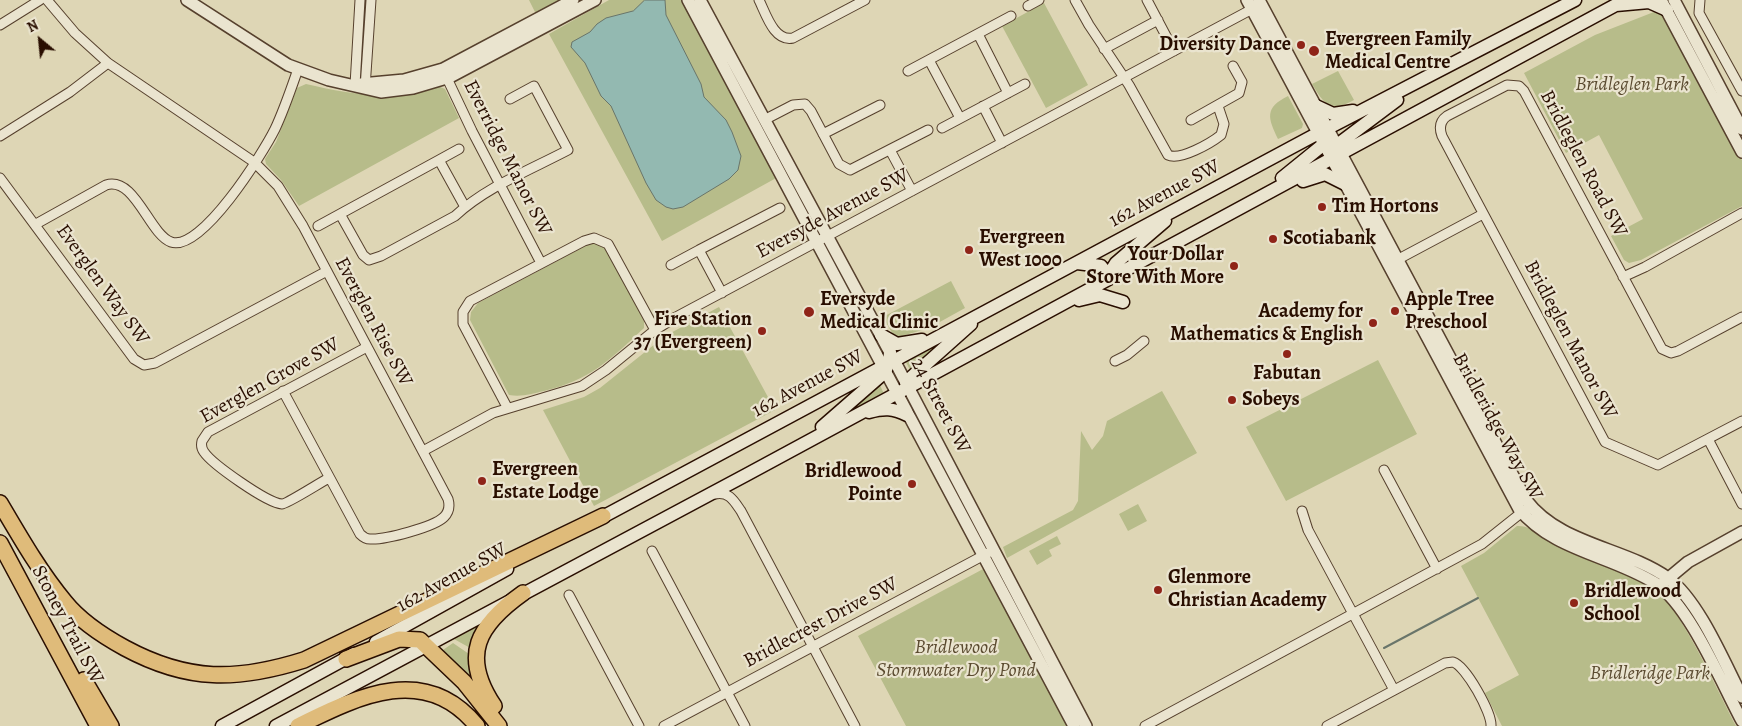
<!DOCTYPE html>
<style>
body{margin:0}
#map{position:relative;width:1742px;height:726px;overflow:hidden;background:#ded6b5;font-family:Alegreya,serif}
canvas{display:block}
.north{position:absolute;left:15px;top:15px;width:50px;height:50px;-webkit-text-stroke:4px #eae4cf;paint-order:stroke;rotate:332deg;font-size:14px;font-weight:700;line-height:20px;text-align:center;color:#290e00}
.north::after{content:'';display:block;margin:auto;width:18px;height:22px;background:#290e00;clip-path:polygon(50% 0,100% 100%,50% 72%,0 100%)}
</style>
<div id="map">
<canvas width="1742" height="726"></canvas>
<div class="north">N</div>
</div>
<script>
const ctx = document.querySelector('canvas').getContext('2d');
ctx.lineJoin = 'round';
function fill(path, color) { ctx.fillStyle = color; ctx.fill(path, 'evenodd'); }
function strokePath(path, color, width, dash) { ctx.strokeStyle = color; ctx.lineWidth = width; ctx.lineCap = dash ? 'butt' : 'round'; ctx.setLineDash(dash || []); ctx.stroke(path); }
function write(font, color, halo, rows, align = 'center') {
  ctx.font = font + ' Alegreya,serif'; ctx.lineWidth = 4.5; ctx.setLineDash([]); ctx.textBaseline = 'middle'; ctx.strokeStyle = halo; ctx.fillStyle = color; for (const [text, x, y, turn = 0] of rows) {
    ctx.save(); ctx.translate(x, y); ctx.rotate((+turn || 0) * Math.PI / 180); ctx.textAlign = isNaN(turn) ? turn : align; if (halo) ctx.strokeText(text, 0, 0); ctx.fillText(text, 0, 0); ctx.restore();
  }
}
const green = new Path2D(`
 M529,0H562L536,14Z
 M609,0H684L778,177L662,241L549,34Z
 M1044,3L1088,85L1046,108L1002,26Z
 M1659,10L1742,160V206L1641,260L1629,263L1624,260L1611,236L1643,219L1599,135L1566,153L1524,73L1595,35Z
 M1338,71L1354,100C1330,113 1324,104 1312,84Z
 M306,84C357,96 387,99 438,86L445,89L459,118L299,206L281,180L266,164L265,159L276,142L297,88Z
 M1288,96L1303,124L1302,128L1278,139C1268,118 1264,108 1288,96Z
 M591,243H603L644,321V328C610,360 590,380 544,391C531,394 522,397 509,395L470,320L471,312L478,303Z
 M951,281L965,308L929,328L895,338L883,317Z
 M719,307L775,410L594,506L543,410L584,397L600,388L665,336Z
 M945,338L947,340L910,370L905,360Z
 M1378,360L1417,434L1286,501L1246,427Z
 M879,383L884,394L846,414Z
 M1162,391L1197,453L1007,558L1003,547L1073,510L1078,501L1081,431L1092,450L1103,436L1107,421Z
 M1138,504L1147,521L1128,531L1119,514Z
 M1517,526C1534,525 1553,543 1568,550C1596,562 1629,572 1655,590C1681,608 1719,694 1736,726H1502L1485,693L1519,675L1461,566L1484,553Z
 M1057,536L1061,544L1049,550L1052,556L1037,565L1029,551Z
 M985,568L1069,726H906L858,636Z
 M486,619L472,649L454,639L439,646Z
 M453,643L472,656L474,682L443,650Z`);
const water = new Path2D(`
 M645,0H665L666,15L701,84L704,97L726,120L732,132L741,156L738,170L729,179L683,207L673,209L666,207L656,200L646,183L611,106L601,96L585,63L571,47L572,42L590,32L597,24L606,18L633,11Z`);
const stream = new Path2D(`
 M1384,648L1478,598`);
const minor = new Path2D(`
 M47,0L75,33L108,63L254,162L278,186L303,226L448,499C450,506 449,512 444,517C434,527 385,540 370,539C366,539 363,537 360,534L283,391
 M759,0C766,14 774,42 793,38L865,0
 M1075,0L1089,25L1129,85L1168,155C1180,161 1211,143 1221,135L1224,124L1218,106
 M1147,0L1174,51
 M1700,0L1699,13L1742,91
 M1028,6L1039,0
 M0,25L40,0
 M978,34L1008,93
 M1104,49L1158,20
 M929,60L960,118
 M908,71L1011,16
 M445,74L472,131L541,263
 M355,85L360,0
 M365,88L371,0
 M983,106L1002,143
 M764,120L793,105L805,104L811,111L839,164L850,170L928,130
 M1191,120L1239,93L1242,82L1233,66
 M942,128L1025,84
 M823,134L880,105
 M0,136L70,92L108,63
 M890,150L912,191
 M439,160L459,149
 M0,178L134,359L144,365L155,363L327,271
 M340,214L363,255L369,260L381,256L455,216C486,187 530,170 568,150L534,86L510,99
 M36,224L106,185C135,176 149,234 171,242C201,253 263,153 275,129C284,110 291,89 298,69
 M318,226L439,160L465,207
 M1393,262L1483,214
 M671,265L699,250
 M1623,277L1645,267L1742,213
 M722,293L699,250L780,208
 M1742,317L1678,351L1671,353L1662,349L1524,91L1519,86L1507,85L1447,116C1440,121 1439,128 1442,136L1605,442L1658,465L1742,421
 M1115,361L1127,355L1144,341
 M507,407L463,324V312L470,301L584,241L594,238L608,244L655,330
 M1708,439L1742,504
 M423,451L493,413L582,386L606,370L655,330L676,317L1256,7
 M1384,470L1437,569
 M329,478C321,482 287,504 282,504C267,503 212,464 204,452C201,448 201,445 202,441L208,432L367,347
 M715,494C729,491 734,501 741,511L855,726
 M1302,511L1308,530L1394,690
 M652,551L745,726
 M569,595L639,726
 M664,726L988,553
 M1145,726L1482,544L1526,509
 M1327,726L1445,663L1453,662C1466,666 1492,713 1491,726`);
const tertiary = new Path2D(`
 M187,0L288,65L329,80L381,92L413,88L450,77L595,0
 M688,0L1074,726
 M700,0L894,360L1086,726
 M1247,0L1519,509C1554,551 1610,555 1655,583C1689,604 1722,684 1742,721
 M1259,0L1526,500C1560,545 1624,547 1668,578C1699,601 1724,662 1742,697
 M1661,0L1742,152
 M1674,0L1742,129
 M361,84L404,80L443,69L573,0
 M1664,582L1688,562L1742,532`);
const secondary = new Path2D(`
 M1616,5L1649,2L1667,10
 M1316,106L1333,114L1353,111
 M1332,157L1337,145L1397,100
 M1282,178L1324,144L1328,128
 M1303,181L1325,174L1345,184
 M1077,263L1101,266L1110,278
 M1110,278L1111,271L1116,263L1165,221
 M1079,300L1100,295L1123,302
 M881,335L897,344L922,340
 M906,382L971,324
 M869,412C884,408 893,408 907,415
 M822,427L885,372L889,362L890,352
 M595,521L1311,137L1575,0
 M376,642L507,569
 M222,726L354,654
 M276,726L746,475L1625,0`);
const motorway = new Path2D(`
 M0,503C20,537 40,572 65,602C81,622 103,636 125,648C188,682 237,681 304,660L603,516
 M0,543L98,726
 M346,659L399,639L420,640L464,682L499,726
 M84,680L111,726
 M494,706C460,655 478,625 523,593
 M298,726C357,697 425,662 477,726`);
const markers = [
 [1301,45,5,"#8f2418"],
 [1314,51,6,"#8f2418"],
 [1322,207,5,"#8f2418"],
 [1273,239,5,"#8f2418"],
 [969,250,5,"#8f2418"],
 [1234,266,5,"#8f2418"],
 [1395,311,5,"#8f2418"],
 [809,312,6,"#8f2418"],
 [1373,323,5,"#8f2418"],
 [762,331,5,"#8f2418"],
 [1287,354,5,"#8f2418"],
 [1232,400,5,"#8f2418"],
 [482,481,5,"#8f2418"],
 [912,484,5,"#8f2418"],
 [1158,590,5,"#8f2418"],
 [1574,603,5,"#8f2418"]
];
const poiNames = [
 ["Evergreen Family",1325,40],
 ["Medical Centre",1325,63],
 ["Diversity Dance",1291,45,"right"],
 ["Tim Hortons",1332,207],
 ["Evergreen",979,238],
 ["West 1000",979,261],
 ["Scotiabank",1283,239],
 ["Your Dollar",1224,255,"right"],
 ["Store With More",1224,278,"right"],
 ["Eversyde",820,300],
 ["Medical Clinic",820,323],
 ["Apple Tree",1405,300],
 ["Preschool",1405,323],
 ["Academy for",1363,312,"right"],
 ["Mathematics & English",1363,335,"right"],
 ["Fire Station",752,320,"right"],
 ["37 (Evergreen)",752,343,"right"],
 ["Fabutan",1287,374,"center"],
 ["Sobeys",1242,400],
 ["Evergreen",492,470],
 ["Estate Lodge",492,493],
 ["Bridlewood",902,472,"right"],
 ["Pointe",902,495,"right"],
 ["Glenmore",1168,578],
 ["Christian Academy",1168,601],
 ["Bridlewood",1584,592],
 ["School",1584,615]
];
const parkNames = [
 ["Bridleglen Park",1632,85],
 ["Bridlewood",956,648],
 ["Stormwater Dry Pond",956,671],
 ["Bridleridge Park",1650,674]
];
const streetNames = [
 ["Everridge Manor SW",507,158,63],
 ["Bridleglen Road SW",1583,164,62],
 ["162 Avenue SW",1165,194,-28],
 ["Eversyde Avenue SW",833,214,-28],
 ["Everglen Way SW",102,285,54],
 ["Everglen Rise SW",373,322,62],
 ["Bridleglen Manor SW",1570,340,62],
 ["Everglen Grove SW",270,381,-29],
 ["162 Avenue SW",808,384,-28],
 ["24 Street SW",940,406,62],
 ["Bridleridge Way SW",1497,427,61],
 ["162 Avenue SW",452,578,-29],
 ["Bridlecrest Drive SW",821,623,-28],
 ["Stoney Trail SW",67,625,62]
];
fill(green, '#b7bc8a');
fill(water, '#93b9b1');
strokePath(water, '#69756a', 1);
strokePath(stream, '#69756a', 2);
strokePath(minor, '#56402d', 11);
strokePath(tertiary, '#56402d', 14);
strokePath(secondary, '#290e00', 15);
strokePath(motorway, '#290e00', 18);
strokePath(minor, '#eae4cf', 9);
strokePath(tertiary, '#eae4cf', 11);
strokePath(secondary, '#eae4cf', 12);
strokePath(motorway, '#dfbb7a', 15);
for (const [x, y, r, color] of markers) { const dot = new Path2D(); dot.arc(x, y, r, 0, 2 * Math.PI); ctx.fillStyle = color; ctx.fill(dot); strokePath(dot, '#eae4cf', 2); }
write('bold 20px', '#290e00', '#eae4cf', poiNames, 'left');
write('italic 20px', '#5b4b30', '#eae4cf', parkNames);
write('20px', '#290e00', '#eae4cf', streetNames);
</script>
